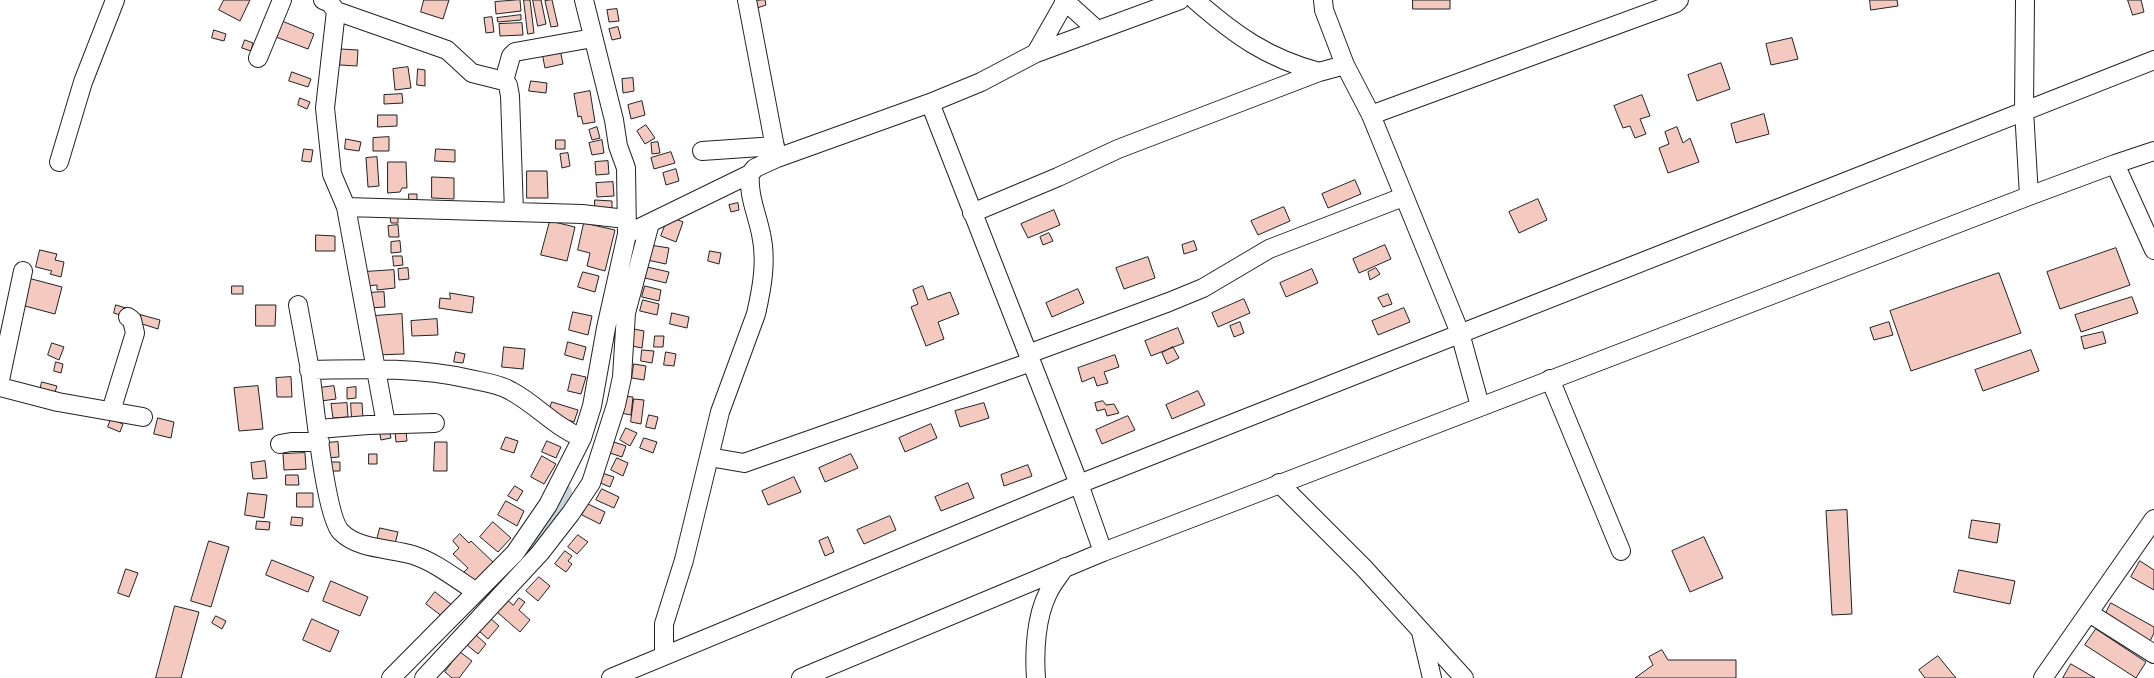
<!DOCTYPE html>
<style>
body{margin:0}
canvas{display:block;background:#fff}
</style>
<canvas width="2154" height="678"></canvas>
<script>
const ctx = document.querySelector('canvas').getContext('2d');
ctx.lineJoin = 'round';
function strokePath(path, color, width, dash) { ctx.strokeStyle = color; ctx.lineWidth = width; ctx.lineCap = dash ? 'butt' : 'round'; ctx.setLineDash(dash || []); ctx.stroke(path); }
function fill(path, color) { ctx.fillStyle = color; ctx.fill(path, 'evenodd'); }
const canal = new Path2D(`
 M483,602L550,520L564,492`);
const building = new Path2D(`
 M224,0H250L240,21L219,10Z
 M424,0H449L443,19L421,12Z
 M520,0L521,11L496,14L495,2Z
 M524,0H530L534,33L528,34Z
 M533,0H541L546,24L538,26Z
 M552,0L558,26L551,27L545,1Z
 M765,0L766,5L757,8L754,1Z
 M1413,0H1450V9H1413Z
 M1870,0H1897L1898,6L1871,10Z
 M2128,0H2141L2144,12L2133,15Z
 M617,9L619,21L609,22L607,10Z
 M521,15V20L498,22L497,18Z
 M492,17L494,32L486,33L484,18Z
 M282,21L314,34L308,49L276,37Z
 M522,23L523,35L500,36L499,24Z
 M618,27L621,38L612,40L609,29Z
 M214,30L226,34L224,41L212,38Z
 M1792,38L1798,59L1771,65L1766,44Z
 M245,40L253,43L251,51L242,48Z
 M341,49L358,50L357,66L340,65Z
 M560,49L563,64L545,68L542,53Z
 M1721,63L1730,89L1697,101L1688,75Z
 M408,67L411,88L395,90L393,69Z
 M418,69L425,70V86L417,85Z
 M292,72L311,79L308,87L289,81Z
 M633,78L634,91L623,93L622,79Z
 M531,81L547,83L546,93L529,91Z
 M590,91L595,122L583,124L581,116L578,117L574,94Z
 M402,94L403,103L384,104V95Z
 M1642,95L1650,116L1640,119L1646,134L1635,138L1630,126L1623,128L1614,106Z
 M300,98L310,102L307,109L298,105Z
 M642,101L645,115L631,119L628,105Z
 M1764,114L1769,134L1736,143L1731,124Z
 M378,115H397V126L378,127Z
 M646,125L655,138L645,144L637,131Z
 M597,127L600,138L592,140L589,130Z
 M1677,127L1683,143L1690,138L1699,162L1668,173L1659,148L1669,144L1665,132Z
 M389,137V151H373V138Z
 M346,139L361,142L359,151L345,149Z
 M556,140H565V149H556Z
 M602,140L604,153L592,155L589,143Z
 M658,142L660,153L652,154L651,143Z
 M304,149L313,150L311,162L302,161Z
 M436,149L455,150V162L435,161Z
 M671,152L675,163L654,169L651,158Z
 M568,153L570,166L562,168L560,154Z
 M377,157L379,186L368,187L366,158Z
 M608,161L609,174L596,175L595,162Z
 M388,162H406L407,188H402L400,192L388,193Z
 M676,169L679,181L666,185L663,173Z
 M527,171H547L548,198H527Z
 M432,177L454,178V199L432,198Z
 M1355,180L1361,194L1328,208L1322,194Z
 M613,182L614,196L597,197L596,183Z
 M409,194H417V203H409Z
 M1538,199L1547,220L1519,233L1509,212Z
 M595,200L612,201V212L595,210Z
 M738,203L739,210L731,212L729,205Z
 M1284,207L1290,221L1258,235L1251,221Z
 M1054,210L1060,225L1028,238L1021,224Z
 M398,216V223H391L390,217Z
 M669,216L683,222L676,242L661,236Z
 M550,221L575,227L567,261L541,255Z
 M584,223L615,230L605,271L587,266L590,253L578,250Z
 M398,225L399,237H389L388,226Z
 M1049,233L1053,241L1043,245L1040,237Z
 M316,235L335,236V251H316Z
 M400,241L401,252L391,253V242Z
 M1194,241L1197,250L1184,254L1182,245Z
 M650,245L669,248L666,264L647,260Z
 M1385,245L1391,259L1359,273L1353,259Z
 M2116,248L2130,285L2060,309L2047,272Z
 M40,250L57,254L55,260L64,262L61,277L50,274L52,271L36,267Z
 M710,251L721,253L719,264L708,261Z
 M393,256H402L403,265L394,266Z
 M1148,257L1155,278L1124,289L1116,268Z
 M647,267L669,272L666,283L645,278Z
 M408,268L409,279L399,280L398,269Z
 M1376,268L1380,274L1370,280L1368,272Z
 M1312,269L1318,283L1286,297L1280,283Z
 M394,270L395,288L377,290V285L365,286L364,272Z
 M583,272L599,276L595,292L578,287Z
 M1999,273L2021,333L1911,371L1890,311Z
 M28,278L62,287L55,314L21,305Z
 M232,286H243V294H232Z
 M645,286L661,290L659,301L642,297Z
 M923,286L928,300L950,292L959,314L938,322L944,339L926,346L911,307L918,304L913,290Z
 M1078,289L1084,303L1052,317L1046,303Z
 M384,292L385,307L369,308L367,293Z
 M450,293L474,297L472,313L439,308L440,298L450,299Z
 M1388,294L1392,304L1383,307L1378,298Z
 M2132,297L2138,313L2081,332L2075,315Z
 M1244,299L1250,313L1218,327L1212,313Z
 M643,300L659,304L657,315L640,311Z
 M116,305L126,308L123,316L114,313Z
 M256,305H276L275,326H256Z
 M1404,308L1410,322L1378,335L1372,321Z
 M573,312L592,316L588,335L569,330Z
 M672,313L689,317L687,328L670,324Z
 M138,314L160,320L158,329L136,322Z
 M402,314L404,354L376,355L374,316Z
 M437,319L438,335L412,336L411,321Z
 M1240,322L1244,333L1234,337L1230,326Z
 M1889,322L1893,335L1874,340L1870,328Z
 M1178,328L1184,343L1151,356L1145,341Z
 M634,329L644,331L642,348L632,346Z
 M2103,332L2106,343L2084,349L2081,337Z
 M655,336H664L663,347H654Z
 M568,342L586,347L583,360L565,355Z
 M52,343L64,347L59,360L48,355Z
 M504,347L525,349L523,369L502,367Z
 M1173,347L1179,358L1167,364L1162,353Z
 M642,350L654,351L652,363L641,361Z
 M2031,350L2039,371L1983,391L1975,370Z
 M456,352L465,354L463,363L454,362Z
 M666,352L676,354L674,366L664,365Z
 M1115,355L1119,367L1104,372L1108,383L1097,386L1094,377L1082,382L1078,368Z
 M56,362L63,364L61,373L54,371Z
 M634,364L646,366L644,380L632,378Z
 M572,374L586,377L581,394L568,391Z
 M291,377L292,397H277L276,378Z
 M42,382L57,386L53,398L39,394Z
 M258,386L263,429L239,431L234,388Z
 M334,386L336,399L321,401L319,388Z
 M356,387V398L347,399V388Z
 M1198,391L1205,405L1172,419L1166,405Z
 M623,396L633,397L631,415L621,413Z
 M634,399L644,400L641,424L631,422Z
 M1103,401L1106,405L1114,404L1119,413L1107,416L1105,409L1097,411L1095,403Z
 M552,402L578,410L574,422L548,414Z
 M347,403L348,417L333,418L331,404Z
 M351,403H362L363,418L352,419Z
 M984,403L989,418L960,427L955,411Z
 M649,415L658,417L655,429L646,427Z
 M1128,416L1135,430L1102,444L1096,430Z
 M158,418L174,422L171,438L154,434Z
 M111,419L123,424L120,432L108,427Z
 M931,424L937,438L905,452L899,438Z
 M626,428L637,433L630,446L620,440Z
 M389,429L391,438L381,440L379,430Z
 M406,431L407,441L396,442L395,432Z
 M506,437L518,441L514,453L501,449Z
 M644,438L657,442L653,453L640,448Z
 M547,441L561,447L556,458L542,452Z
 M338,442L339,457L326,458L325,443Z
 M435,442H447V471H434Z
 M614,442L626,446L622,457L610,453Z
 M305,453L306,469L284,470L283,454Z
 M369,454H377V464H369Z
 M851,454L858,468L825,482L819,468Z
 M542,456L556,464L544,484L531,477Z
 M617,458L628,463L623,476L611,470Z
 M265,461L267,478L253,479L251,463Z
 M327,462H340V471H328Z
 M1028,465L1032,476L1004,486L1001,475Z
 M602,473L614,477L610,487L598,482Z
 M286,475H298L299,485H286Z
 M794,477L801,492L768,505L762,491Z
 M968,483L974,498L941,511L935,497Z
 M515,486L523,491L517,501L508,496Z
 M602,489L619,497L614,508L596,500Z
 M248,493L267,495L264,518L245,515Z
 M297,493H313V507H297Z
 M506,501L524,511L517,526L498,515Z
 M588,504L605,512L600,524L582,515Z
 M1847,510L1852,614L1832,615L1826,511Z
 M890,516L896,530L864,544L857,530Z
 M292,517L303,518L302,526L291,525Z
 M1972,520L2000,524L1997,543L1969,538Z
 M257,521L270,522L269,530L256,529Z
 M493,522L511,538L498,552L480,537Z
 M380,528L398,532L394,548L376,544Z
 M460,534L469,543L471,541L494,563L473,585L462,574L468,568L453,554L459,548L453,541Z
 M578,535L588,542L577,554L568,547Z
 M828,537L834,552L825,556L819,541Z
 M1704,537L1723,578L1690,592L1672,551Z
 M209,541L229,547L211,607L191,601Z
 M565,551L572,556L568,561L572,564L566,572L555,564Z
 M272,560L314,577L308,592L266,575Z
 M2140,561L2154,570V590L2131,577Z
 M126,569L138,573L129,597L118,593Z
 M1959,570L2015,581L2010,604L1954,592Z
 M539,577L550,586L538,601L526,591Z
 M331,581L368,597L360,616L323,601Z
 M435,592L452,605L443,617L426,604Z
 M519,598L525,602L519,610L530,620L520,632L497,612L507,600L513,605Z
 M2111,603L2154,627V633L2150,641L2105,615Z
 M175,606L199,612L181,678H156Z
 M216,616L226,621L222,629L212,623Z
 M490,618L499,626L488,639L479,631Z
 M312,619L339,631L330,652L303,640Z
 M2096,629L2146,662L2136,678L2085,645Z
 M476,635L486,644L478,654L467,645Z
 M1662,650L1668,660H1736V678H1635L1653,665L1649,657Z
 M460,652L472,661L459,678H452L445,672Z
 M1938,656L1956,678H1925L1919,670Z
 M2071,664L2095,678H2063Z`);
const minor = new Path2D(`
 M323,0L330,3L336,11L325,108L332,174L346,207L386,424
 M747,0L777,158
 M1064,0L1097,30
 M1195,0C1235,35 1267,58 1319,72
 M1323,0L1324,10L1345,65L1371,115L1460,333L1480,406
 M2025,0L2024,110L2029,196
 M336,11L447,50L472,73L504,81L508,85L510,96L514,212
 M1036,53L1066,0
 M258,58L282,0
 M504,81L511,56L515,52L593,38
 M930,103L1079,484L1103,552
 M1371,115L1676,3L1679,0
 M702,151L775,146
 M59,162L83,82L115,0
 M2115,164L2154,250
 M346,207L582,214L626,219
 M972,213L1058,177L1118,149L1319,72L1345,65
 M627,234L750,174L755,168L777,158L930,103L981,82L1036,53L1180,0
 M298,305C302,326 306,348 310,370C314,399 325,516 341,532C359,550 391,548 413,555C435,562 455,578 475,591
 M1028,354L1169,302L1203,288L1269,249L1403,197
 M309,370C364,369 417,367 470,379C483,382 500,384 511,391C537,405 552,425 582,438
 M1550,379L1621,551
 M0,380L23,271
 M0,387L58,402L143,417
 M111,411L135,333L132,320L128,317
 M318,429L368,425L435,423
 M280,444L291,442H320
 M709,457L744,463L1031,362
 M1279,483L1363,567L1464,678
 M2089,613L2154,654
 M1421,632L1432,678
 M664,655V624L684,560L720,412L756,314C762,288 767,260 761,234C757,214 748,195 750,174
 M391,678L515,553L548,505L582,438L592,406L606,328L627,234L626,168L618,146L614,120L584,0
 M424,678L540,553L571,513L591,483L616,405L622,377L626,313L650,223
 M611,678L1079,484L2154,60
 M801,678L1103,552L2029,196L2115,164L2154,151
 M1036,678C1034,651 1036,617 1048,593C1052,584 1059,576 1065,567
 M2043,678L2154,519`);
strokePath(canal, '#c7d3dd', 16);
fill(building, '#f3c9c0');
strokePath(building, '#222', 1);
strokePath(minor, '#222', 20);
strokePath(minor, '#fff', 18);
</script>
